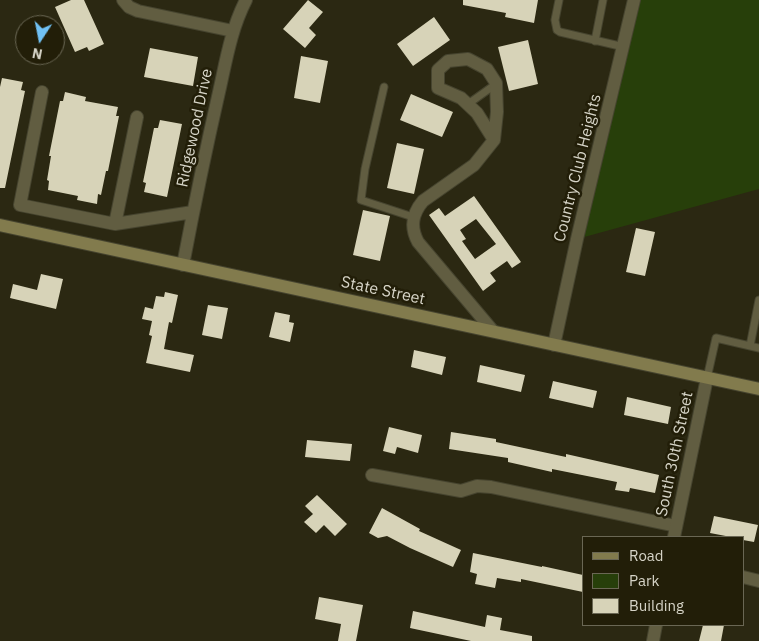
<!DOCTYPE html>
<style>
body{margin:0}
#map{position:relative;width:759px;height:641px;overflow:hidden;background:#2b2812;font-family:"IBM Plex Sans",sans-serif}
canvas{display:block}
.legend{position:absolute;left:582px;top:536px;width:162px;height:90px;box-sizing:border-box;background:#221e08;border:1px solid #6a6754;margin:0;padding:6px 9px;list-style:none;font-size:15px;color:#d6d4c7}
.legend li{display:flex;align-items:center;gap:10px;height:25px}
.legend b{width:25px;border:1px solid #6a6754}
.north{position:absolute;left:15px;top:15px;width:50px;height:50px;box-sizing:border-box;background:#221e08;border:1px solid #6a6754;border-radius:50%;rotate:191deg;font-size:14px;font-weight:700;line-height:20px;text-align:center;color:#d6d4c7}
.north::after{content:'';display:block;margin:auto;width:18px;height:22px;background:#70c1f4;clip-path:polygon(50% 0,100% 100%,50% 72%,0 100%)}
</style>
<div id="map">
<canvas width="759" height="641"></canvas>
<ul class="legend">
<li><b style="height:6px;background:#827b4d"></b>Road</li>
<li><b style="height:14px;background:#273f0a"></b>Park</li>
<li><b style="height:14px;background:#d7d3b8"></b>Building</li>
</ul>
<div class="north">N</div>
</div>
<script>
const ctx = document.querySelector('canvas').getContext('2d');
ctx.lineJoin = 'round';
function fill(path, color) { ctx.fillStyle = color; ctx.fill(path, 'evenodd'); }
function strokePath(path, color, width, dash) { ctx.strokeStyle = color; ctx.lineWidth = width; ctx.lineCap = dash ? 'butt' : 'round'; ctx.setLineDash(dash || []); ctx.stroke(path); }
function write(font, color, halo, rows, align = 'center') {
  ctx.font = font + ' "IBM Plex Sans",sans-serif'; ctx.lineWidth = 5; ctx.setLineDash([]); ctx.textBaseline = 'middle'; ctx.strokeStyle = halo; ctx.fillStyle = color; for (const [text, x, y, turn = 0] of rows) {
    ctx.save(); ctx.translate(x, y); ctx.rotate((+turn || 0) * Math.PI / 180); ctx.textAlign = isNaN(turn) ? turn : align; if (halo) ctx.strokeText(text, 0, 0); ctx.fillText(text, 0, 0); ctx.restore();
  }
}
const green = new Path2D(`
 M634,0H759V189L577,239Z`);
const building = new Path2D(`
 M71,0H84L104,44L89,51L87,47L75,52L55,7Z
 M308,0L323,12L309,28L316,35L305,48L283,29Z
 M463,0H538L534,23L505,17L506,13L463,5Z
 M434,17L450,40L413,66L397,44Z
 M528,40L538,84L509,91L498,47Z
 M150,48L198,57L193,86L144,77Z
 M301,56L328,61L320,103L294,98Z
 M2,78L23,82L21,90L25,91L5,188H0V87Z
 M65,92L86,97L85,101L118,107L116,116H119L108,171H106L101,195L98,194L97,204L77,200L78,196L48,190L49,181L47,180L51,156H49L60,101H63Z
 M411,94L453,112L442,137L400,120Z
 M160,120L182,124L167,197L144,192L146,183L143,182L154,128H158Z
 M397,143L424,149L414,194L387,188Z
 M474,196L521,262L512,268L507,261L490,273L496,281L483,291L429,215L439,208L445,216ZM476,219L496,244L475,259L462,241L466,239L460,230Z
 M363,210L390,216L380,261L353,255Z
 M636,228L655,232L645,276L626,272Z
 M41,274L63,279L56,309L10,298L13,284L37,290Z
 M165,292L178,295L172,323L169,322L164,349L194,355L190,372L146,363L152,336L149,335L152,321L142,319L145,307L153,309L156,296L164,297Z
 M208,305L228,308L222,339L202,335Z
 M275,312L290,315L289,322L294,323L290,342L269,337Z
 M414,350L446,357L442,375L411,367Z
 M480,365L525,375L521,392L477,382Z
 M553,381L597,391L593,408L549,398Z
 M627,397L671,407L668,424L624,415Z
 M389,427L422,435L418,453L397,447L395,454L383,451Z
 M451,432L496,439V442L566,457V454L659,475L655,493L630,488L629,492L615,490L617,482L552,469V472L508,462V458L449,449Z
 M307,440L352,444L350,461L305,457Z
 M317,495L347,524L335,536L324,525L316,533L304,522L313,514L305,506Z
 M382,508L420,529L419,531L461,550L453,567L410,548L387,536L378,538L369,533Z
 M714,516L758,525L754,542L743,540V537H731L710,533Z
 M473,553L542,567V566L583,575V592L521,579V582L497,578L495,588L475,584L477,574L470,572Z
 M319,597L363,605L356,641H338L341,624L315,619Z
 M413,611L485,627L487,615L502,618L500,630L532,636V641H471L410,628Z
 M703,625H724L721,641H699Z`);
const service = new Path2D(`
 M559,0L555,20L557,30L560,32L624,47
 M595,41L603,0
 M384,87L365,169L361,200L413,217
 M468,104L496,84
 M750,346L759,300
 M707,378L716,338L759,348`);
const minor = new Path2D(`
 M123,0L129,7L138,11L233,31
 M42,92L20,205L115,224L193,212
 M115,224L137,117
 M183,265C194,207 206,149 219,92C226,61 231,29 246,0
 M493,331L418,242C410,227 412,214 423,201L474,165L494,140L497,112L496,83L487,69L468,59L448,61L438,70V88L461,98L477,113L494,140
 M554,345L577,239L634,0
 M372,475L461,491L477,486L491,487L676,526
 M743,577L759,581`);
const tertiary = new Path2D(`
 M674,537L707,378
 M653,641L656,625`);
const secondary = new Path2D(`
 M0,225L759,389`);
const streetNames = [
 ["Ridgewood Drive",195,128,-78],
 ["Country Club Heights",578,168,-76],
 ["State Street",383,291,12],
 ["South 30th Street",675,454,-78]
];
fill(green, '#273f0a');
fill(building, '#d7d3b8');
strokePath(service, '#46442f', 9);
strokePath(minor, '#46442f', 14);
strokePath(tertiary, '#46442f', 14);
strokePath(secondary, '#46442f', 14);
strokePath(service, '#615d41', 7);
strokePath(minor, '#615d41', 12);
strokePath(tertiary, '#615d41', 12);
strokePath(secondary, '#827b4d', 12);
write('16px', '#d6d4c7', '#221e08', streetNames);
</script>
